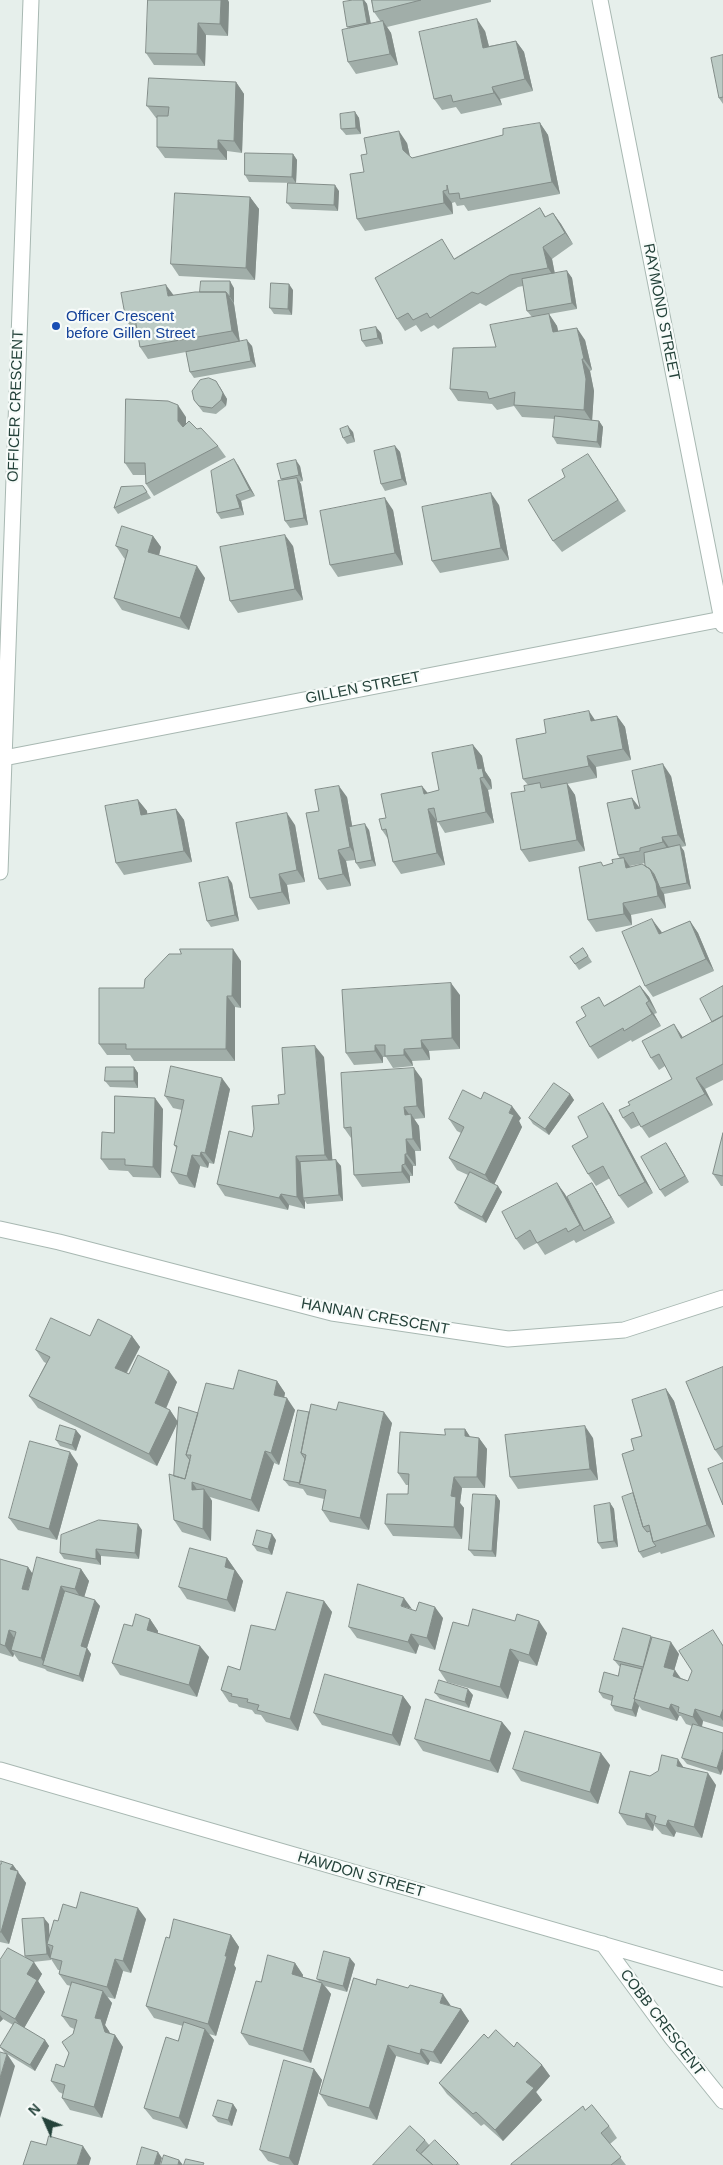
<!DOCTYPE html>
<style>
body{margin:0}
#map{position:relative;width:723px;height:2165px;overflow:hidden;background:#e6efeb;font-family:Arial,sans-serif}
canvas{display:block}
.north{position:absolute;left:20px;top:2095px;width:50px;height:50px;-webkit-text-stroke:4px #f7fbf9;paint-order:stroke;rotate:314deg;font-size:14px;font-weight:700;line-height:20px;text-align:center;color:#24423a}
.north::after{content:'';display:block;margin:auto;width:18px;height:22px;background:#24423a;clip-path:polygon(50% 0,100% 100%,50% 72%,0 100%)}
</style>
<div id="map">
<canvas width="723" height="2165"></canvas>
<div class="north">N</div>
</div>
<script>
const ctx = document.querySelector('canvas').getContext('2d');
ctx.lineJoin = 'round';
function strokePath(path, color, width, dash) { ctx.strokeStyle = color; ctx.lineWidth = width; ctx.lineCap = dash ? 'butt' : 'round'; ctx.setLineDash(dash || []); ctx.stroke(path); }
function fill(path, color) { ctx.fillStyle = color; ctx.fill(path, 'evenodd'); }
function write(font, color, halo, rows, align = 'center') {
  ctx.font = font + ' Arial,sans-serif'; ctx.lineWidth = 4.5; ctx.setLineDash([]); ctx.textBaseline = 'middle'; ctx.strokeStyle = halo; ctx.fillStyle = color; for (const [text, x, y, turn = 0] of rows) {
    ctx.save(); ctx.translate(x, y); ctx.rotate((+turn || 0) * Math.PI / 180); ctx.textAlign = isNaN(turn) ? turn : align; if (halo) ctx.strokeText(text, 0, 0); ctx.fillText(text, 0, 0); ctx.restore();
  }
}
const street = new Path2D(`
 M600,0L723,625
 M4,758L722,619
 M0,872L31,0
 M0,1229L59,1242L332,1313L508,1339L624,1330L723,1298
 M0,1770L723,1979
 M603,1944L672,2038L723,2101`);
const wall = new Path2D(`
 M353,0H364L367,4L371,24L381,22L374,12L371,0H491V2L387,27L391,33L398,65L356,74L348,62L349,28L347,27Z
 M229,2L228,36L206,35L205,66L154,65L146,53Z
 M485,31L489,46L516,41L524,52L533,91L500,99L502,105L461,114L456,107L442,110L434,99Z
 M723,55V104L719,98Z
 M236,82L244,94L242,153L227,151V160L165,158L157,147V118H156L147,106Z
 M355,112L359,118L361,134L346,135L341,129Z
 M540,123L548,135L560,194L468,211L464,205L457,206L455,202L452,203L453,214L365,231L357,219L367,154L407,143L410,156L412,158L503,135Z
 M293,154L297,160L296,183L249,182L245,175Z
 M339,191L338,211L292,209L287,203Z
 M250,197L259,209L255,280L179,276L171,264Z
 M540,208L546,217L553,213L561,224L573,244L552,259L555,274L567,271L572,278L577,309L532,317L527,311L523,286L518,287L486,306L480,303L438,329L434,325L421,332L416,325L405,331L397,319L455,258Z
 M234,288V304L240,342L252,346L256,367L194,378L190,372L186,352L148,359L140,347L137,331L134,332L126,320L174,296Z
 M293,290L292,315L274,314L270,308Z
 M549,314L557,326L558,331L585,340L592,370L590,371L594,391L592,420L599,421L603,427L601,448L557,444L553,437L555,419L522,417L514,406L497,410L492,404L458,401L450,389L496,347Z
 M381,333L383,344L366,347L362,341Z
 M220,387L227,399L226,406L216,414L203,412L194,400Z
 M186,417V424L197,429L218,446L226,457L154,496L146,484L145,475H133L125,463Z
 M353,432L355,442L347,444L343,438Z
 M395,446L400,452L407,485L385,491L381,484Z
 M238,465L255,496L241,501L244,515L221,519L217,513Z
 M300,466L303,481L299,482L301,484L308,525L290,528L285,521L282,481L281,479Z
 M596,466L626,511L562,552L553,541Z
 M143,486L151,498L118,514L114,508Z
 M499,505L509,560L440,573L432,561Z
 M393,510L403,565L338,577L330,565Z
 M153,536L161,547L159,555L205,578L189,630L122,610L114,598L125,559L124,558L116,546Z
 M293,546L303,600L238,613L230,601Z
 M617,716L625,727L631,760L596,767L597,778L567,784L575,795L585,851L529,862L521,850L525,791L528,785L523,779L546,733L595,720Z
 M473,745L482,756L485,771L491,780L492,789L488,790L494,823L445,833L437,820H436L445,865L401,874L393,862L388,839L382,830L386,818L428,793L439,790Z
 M671,776L686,846L681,847L684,851L691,889L664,894L666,908L631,915L632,925L596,932L588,920L604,866L613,863L620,859L618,855L632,798L640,808ZM645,863V866L631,867L630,866Z
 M347,797L352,826L369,830L376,866L360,869L356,863L355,860L346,861L351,886L327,890L319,879V811Z
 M138,800L147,811V814L176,809L184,820L192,862L124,875L116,863Z
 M295,825L305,882L287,885L290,904L258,910L250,898Z
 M232,883L239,921L211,927L207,921Z
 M690,921L698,933L714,971L653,997L645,986L661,931L662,933Z
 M583,948L592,962L579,970L570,957Z
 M241,961V1008L235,1007V1061H134L130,1055H107L99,1044L144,988Z
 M640,986L649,997L657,1013L654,1014L661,1026L632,1042L631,1040L598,1059L590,1047L605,1005Z
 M723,986V1080L705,1089L713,1105L649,1138L640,1125L631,1129L623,1118L630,1105L672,1079L665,1066L659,1070L651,1058L683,1037L712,1022Z
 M460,995V1049L429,1051L430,1060L412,1061L413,1066L393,1068L386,1057H383V1063L354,1065L346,1053Z
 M324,1057L332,1160L341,1166L343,1201L307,1204L305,1201V1209L289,1205L288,1210L225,1196L217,1184L252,1137L279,1104L285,1094Z
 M134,1067L138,1073V1088L110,1087L105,1081Z
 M422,1079L425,1118L414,1119L419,1126L421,1151H415L416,1166H413V1176H410V1183L362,1187L354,1175L351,1138L344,1128Z
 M230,1089L214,1164L209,1163L208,1168L200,1166L195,1188L179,1184L171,1172L177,1149L174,1145L182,1110L173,1108L165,1096Z
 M570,1094L574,1100L549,1135L533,1124L529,1118Z
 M163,1109L161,1178L133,1177L128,1171L109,1170L101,1159L114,1133Z
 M611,1115L653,1193L628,1208L619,1196L610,1178L596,1186L588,1174V1137Z
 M521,1118L519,1121L522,1127L494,1184L502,1192L486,1223L459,1209L455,1203L468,1175L457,1170L449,1158L461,1133L457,1131L449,1119Z
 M723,1133V1186H721L713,1174Z
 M666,1143L689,1182L665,1197L660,1190Z
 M557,1183L567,1198L592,1183L596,1189L615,1223L576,1243L574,1240L545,1255L537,1243L524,1250L516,1239Z
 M132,1336L140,1347L127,1373L129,1374L177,1382L166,1409L170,1410L177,1421L198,1413L233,1389L277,1381L285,1393L284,1398L295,1410L279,1465L274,1463L259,1512L210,1497L212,1501L211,1541L182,1532L174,1520V1476L177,1423L157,1466L38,1408L29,1396L46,1363L44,1362L36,1350Z
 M723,1367V1461L715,1450Z
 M666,1389L674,1401L715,1537L661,1554L660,1552L643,1558L639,1552L633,1493L634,1450Z
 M336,1410L392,1423L369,1530L330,1522L322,1510L324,1499L307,1495L303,1489L289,1486L284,1480L309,1412Z
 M465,1429L470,1437L479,1438L487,1449L485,1488H462L460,1503L464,1508L462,1539L393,1536L385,1524L408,1494L409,1485H406L398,1473L445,1435Z
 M81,1436L76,1451L60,1446L56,1440Z
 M593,1438L598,1480L518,1489L510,1477Z
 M78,1464L57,1540L18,1530L9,1518Z
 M496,1495L500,1501L496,1557L474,1556L469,1550Z
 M610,1503L614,1509L618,1547L602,1549L598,1543Z
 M142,1530L139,1559L101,1556V1565L64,1559L60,1553Z
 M276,1540L272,1555L257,1551L253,1545Z
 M227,1558L243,1581L235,1612L187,1599L179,1587Z
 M0,1559L28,1567L32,1573L81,1569L89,1581L84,1597L100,1606L87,1648L91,1654L83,1682L47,1671L45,1669L19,1661L14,1654L13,1657L0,1653Z
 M324,1601L332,1612L298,1731L266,1722L261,1715L255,1714L252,1710L239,1707L237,1704L229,1702L221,1690L275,1630Z
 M412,1610L443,1618L435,1650L419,1645L416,1654L357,1638L349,1627Z
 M150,1619L158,1631V1633L209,1657L197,1697L120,1675L112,1663L132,1626Z
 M468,1626L547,1633L537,1666L519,1661L508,1699L447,1682L439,1670Z
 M651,1636L679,1654L674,1670L681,1678L688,1681L723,1644V1727L703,1721L702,1727L721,1775L687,1764L682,1758L692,1726L686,1724L681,1716H679L677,1721L642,1710L639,1706L636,1717L615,1711L611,1705L612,1701L603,1698L599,1692L618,1676L621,1667L619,1666L614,1660Z
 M435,1693L473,1695L469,1708L440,1699Z
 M403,1696L411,1707L400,1746L322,1725L314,1713Z
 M502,1722L511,1733L498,1773L423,1751L415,1739Z
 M610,1765L598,1804L521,1781L513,1769Z
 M684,1767L716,1785L702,1838L676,1832L674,1837L662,1834L654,1825L653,1831L627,1825L619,1813L650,1776Z
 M0,1864L13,1865L26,1883L9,1944L0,1942Z
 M76,1908L146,1919L131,1973L123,1971L115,1999L107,1997L112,2003L105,2025L110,2033L115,2035L123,2047L102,2118L70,2110L62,2098L63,2094L59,2092L51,2081L64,2067L69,2053L74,2029L70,2027L62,2016L71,1986L67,1985L59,1974L60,1970H58L51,1959V1960L33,1962L42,1974L38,1981L45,1992L24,2028L45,2040L49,2046L35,2071L7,2054L15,2066L0,2047L13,2025L3,2019L0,2022V1960L26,1958L25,1956L49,1924V1935L58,1921Z
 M231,1935L239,1947L234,1965L236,1968L216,2036L209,2034L214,2040L187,2129L153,2119L144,2108L178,2041L183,2026L154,2018L146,2006L169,1938Z
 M295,1963L303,1975V1977L319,1981L317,1979L355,1964L347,1992L325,1986L331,1994L311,2063L249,2045L241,2033Z
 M354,1978L461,2009L469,2021L441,2064L430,2061L428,2065L396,2056L377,2120L328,2106L320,2094Z
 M488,2038L514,2047L542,2065L550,2076L536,2092L542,2100L503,2141L484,2124L481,2126L447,2094L439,2083Z
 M314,2069L322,2080L298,2165H280L268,2161L260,2150Z
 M233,2104L237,2110L232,2126L218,2122L213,2116Z
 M585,2110L609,2126L617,2138L610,2144L626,2165H511Z
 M425,2140L430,2146L458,2163L460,2165H373Z`);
const shadedWall = new Path2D(`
 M221,0H228L229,2L228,36L220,24Z
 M363,0H364L367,4L372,30L367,23Z
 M477,19L485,31L492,59L483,48Z
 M383,21L391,33L398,65L390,54Z
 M198,23L206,35L205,66L197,54Z
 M516,41L524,52L533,91L525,79Z
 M236,82L244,94L242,153L234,141Z
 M492,87L500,99L502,105L494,93Z
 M355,112L359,118L361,134L356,128Z
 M540,123L548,135L560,194L552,182Z
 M399,131L407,143L411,162L403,150Z
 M218,140L227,151V160L218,149Z
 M293,154L297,160L296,183L292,177Z
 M335,185L339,191L338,211L334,205Z
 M443,191L452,203L453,214L444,203Z
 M250,197L259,209L255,280L246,268Z
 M553,213L561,224L573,244L565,233Z
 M543,247L552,259L556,280L548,268Z
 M567,271L572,278L577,309L572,303Z
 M230,281L234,288V303L230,297Z
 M289,284L293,290L292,315L288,309Z
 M166,285L175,297L168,296Z
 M226,292L234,304L240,343L232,331Z
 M549,314L557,326L561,344L553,332Z
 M376,327L381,333L383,344L378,338Z
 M577,328L585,340L592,370L584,359Z
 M247,340L252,346L256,367L251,361Z
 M582,359L590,371L594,391L592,422L584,410Z
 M216,381L227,399L226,406L221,400Z
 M178,405L186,417V433L178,421Z
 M599,421L603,427L601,448L597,442Z
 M348,426L353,432L355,442L351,435Z
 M395,446L400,452L407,485L402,479Z
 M234,459L238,465L255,496L250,490Z
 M296,460L300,466L303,481L299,475Z
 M297,478L301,484L308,525L304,518Z
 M491,493L499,505L509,560L501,548Z
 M236,495L241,501L244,515L240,508Z
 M385,498L393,510L403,565L395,553Z
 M285,535L293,546L303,600L295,589Z
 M153,536L161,547L157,563L148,552Z
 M197,566L205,578L189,630L180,618Z
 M589,711L597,723L591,721Z
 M617,716L625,727L631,760L623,749Z
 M473,745L482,756L485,771L491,780L492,789L478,769Z
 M587,756L596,767L597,778L589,766Z
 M663,764L671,776L686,846L678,835Z
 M480,778L488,790L494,823L486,812Z
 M567,783L575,795L585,851L577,840Z
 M339,786L347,797L358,859L350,847Z
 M422,786L431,797L424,794Z
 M632,798L640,809H635Z
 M138,800L147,811L149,827L141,815Z
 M176,809L184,820L192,862L184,851Z
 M428,809L436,820L445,865L437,853Z
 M287,813L295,825L305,882L297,870Z
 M365,824L369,830L376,866L372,860Z
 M662,837L670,849L671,854L663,842Z
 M680,845L684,851L691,889L687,883Z
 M338,850L346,861L351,886L343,874Z
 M624,858L632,870L626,868Z
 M650,869L658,881L660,888L664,894L666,908L658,896Z
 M279,874L287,885L290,904L282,892Z
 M228,877L232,883L239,921L235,915Z
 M623,903L631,915L632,925L624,914Z
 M652,919L661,931L667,946L659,934Z
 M690,921L698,933L714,971L706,959Z
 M233,949L241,961V1008L232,996Z
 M451,983L460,995V1049L452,1038Z
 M640,986L649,997L657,1013L649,1001Z
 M227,996L235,1007V1061L226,1049Z
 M646,1003L654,1014L661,1026L652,1014Z
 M674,1024L682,1036L689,1050L681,1038Z
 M421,1040L429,1051L430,1060L422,1048Z
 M375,1045L383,1057V1063L375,1051Z
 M315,1046L324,1057L333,1167L325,1155Z
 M404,1049L412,1061L413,1066L404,1055Z
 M134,1067L138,1073V1088L134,1081Z
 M414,1068L422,1079L425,1118L417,1106Z
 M222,1078L230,1089L214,1164L205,1153Z
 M696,1078L705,1089L713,1105L705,1094Z
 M570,1094L574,1100L549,1135L545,1129Z
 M155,1098L163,1109L161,1178L153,1167Z
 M603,1103L611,1115L653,1193L645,1182Z
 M512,1106L521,1118L519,1121L522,1127L493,1187L485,1175Z
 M404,1107L411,1117V1114L419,1126L421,1151L413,1139L405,1115Z
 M406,1139L415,1151L416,1166L407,1154Z
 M666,1143L670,1149L689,1182L685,1176Z
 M201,1152L209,1163L208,1168L200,1156Z
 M405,1154L413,1166V1176L405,1164Z
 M192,1155L200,1166L195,1188L187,1176Z
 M296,1156L304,1168L303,1198L305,1201V1209L297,1197Z
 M336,1160L341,1166L343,1201L339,1195Z
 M402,1165L410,1176V1183L402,1172Z
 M557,1183L565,1194L584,1230V1231L580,1225Z
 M592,1183L596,1189L615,1223L611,1217Z
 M498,1186L502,1192L486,1223L482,1217Z
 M281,1194L289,1205L288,1210L279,1198Z
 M132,1336L140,1347L123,1379L115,1368Z
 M169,1371L177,1382L163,1415L155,1403Z
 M277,1381L285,1393L282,1407L274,1395Z
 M666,1389L674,1401L715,1537L707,1525Z
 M287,1398L295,1410L279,1465L271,1453Z
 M170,1410L178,1422L157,1466L149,1454Z
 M384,1412L392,1423L369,1530L360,1518Z
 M585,1426L593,1438L598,1480L590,1469Z
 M465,1429L473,1441L465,1436Z
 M76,1430L81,1436L76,1451L72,1445Z
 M479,1438L487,1449L485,1488L477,1477Z
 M265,1451L274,1463L259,1512L251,1500Z
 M70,1452L78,1464L57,1540L49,1529Z
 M454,1477L462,1488L460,1503L464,1508L462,1539L454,1527L451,1496Z
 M192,1482L200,1494L192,1490Z
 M204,1489L212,1501L211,1541L203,1529Z
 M496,1495L500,1501L496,1557L492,1551Z
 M610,1503L614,1509L618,1547L614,1541Z
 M138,1524L142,1530L139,1559L135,1553Z
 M272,1534L276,1540L272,1555L268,1549Z
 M96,1549L101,1556V1565L96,1559Z
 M227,1558L243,1581L235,1612L227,1600L225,1567Z
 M28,1567L36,1579L30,1601L22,1589Z
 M81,1569L89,1581L83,1601L75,1589Z
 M61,1586L69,1597L46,1666L41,1658Z
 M404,1598L412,1609L401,1606Z
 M95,1600L100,1606L87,1648L91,1654L83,1682L79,1676L81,1646Z
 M324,1601L332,1612L298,1731L290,1719Z
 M435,1607L443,1618L435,1650L427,1638Z
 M150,1619L158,1631L155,1642L147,1630Z
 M539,1621L547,1633L537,1666L529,1655Z
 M9,1630L17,1642L11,1650L14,1654L13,1657L5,1646Z
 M411,1634L419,1645L416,1654L408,1642Z
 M671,1642L679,1654L672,1678L664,1667Z
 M200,1646L209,1657L197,1697L189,1685Z
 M510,1649L519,1661L508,1699L500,1687Z
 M675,1670L683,1682L673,1676Z
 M468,1689L473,1695L469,1708L465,1702Z
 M403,1696L411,1707L400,1746L392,1735Z
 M634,1700L639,1706L636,1717L632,1710Z
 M671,1704L679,1716L677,1721L669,1709Z
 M695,1709L703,1721L701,1729L693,1717Z
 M723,1709V1721L720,1717Z
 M502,1722L511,1733L498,1773L490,1761Z
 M723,1749V1769L721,1775L717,1768Z
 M601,1753L610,1765L598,1804L590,1792Z
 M678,1759L686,1771L677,1766Z
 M708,1773L716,1785L702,1838L694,1827Z
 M646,1813L654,1825L653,1831L645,1819Z
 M668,1820L676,1832L674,1837L666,1826Z
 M13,1865L26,1883L9,1944L1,1932L10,1869Z
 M138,1908L146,1919L131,1973L123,1961Z
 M44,1918L49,1924L50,1945L47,1944L50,1949L51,1958H50L51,1960L47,1954Z
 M231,1935L239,1947L234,1965L236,1968L216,2036L208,2024L225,1956Z
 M350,1958L355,1964L347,1992L343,1986Z
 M115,1959L123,1971L115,1999L107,1987Z
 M34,1962L42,1974L38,1981L45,1992L23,2030L15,2019L27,1974Z
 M295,1963L303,1975L300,1986L292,1974Z
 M322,1983L331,1994L311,2063L303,2051Z
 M103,1991L112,2003L105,2025L109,2031L113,2042L115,2035L123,2047L102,2118L94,2107L95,2018Z
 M443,1994L451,2006L440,2003Z
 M461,2009L469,2021L441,2064L433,2052Z
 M0,2015L3,2019L0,2022Z
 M205,2029L214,2040L187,2129L179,2118Z
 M45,2040L49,2046L35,2071L30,2065Z
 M388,2045L396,2056L377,2120L369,2108Z
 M421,2049L430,2061L428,2065L420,2054Z
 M7,2054L15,2066L0,2118V2078Z
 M542,2065L550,2076L536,2092L542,2100L503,2141L495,2130L526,2082Z
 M314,2069L322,2080L298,2165H294L289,2158Z
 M233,2104L237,2110L232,2126L228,2120Z
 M83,2146L91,2158L89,2165H77Z
 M158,2152L162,2158L160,2165H154Z
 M179,2160L183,2165H178Z`);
const building = new Path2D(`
 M148,0H221L220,24L198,23L197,54L146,53Z
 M353,0H363L367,23L347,27L343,2Z
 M372,0H421L374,12Z
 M477,19L483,48L516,41L525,79L492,87L494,93L453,102L451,95L434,99L419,32Z
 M383,21L390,54L348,62L342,30Z
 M723,55V97L719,98L711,58Z
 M149,78L236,82L234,141L218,140V149L157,147V116H168L169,107L147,106Z
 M355,112L356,128L341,129L340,114Z
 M540,123L552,182L460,199L459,193L449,194L447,185V190L443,191L444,203L357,219L350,174L364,172L361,155L367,154L364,138L399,131L403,150L412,158L503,135V129Z
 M245,153L293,154L292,177L245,175Z
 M288,183L335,185L334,205L287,203Z
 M175,193L250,197L246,268L171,264Z
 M540,208L545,217L553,213L565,233L543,247L548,268L510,275L478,294L472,292L430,318L427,313L413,320L408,313L397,319L375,278L442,239L454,259Z
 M567,271L572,303L527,311L522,279Z
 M201,281H230V297L226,292H200Z
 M271,283L289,284L288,309L270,308Z
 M166,285L168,296L195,292H226L232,331L140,347L135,318L126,320L121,293Z
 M549,314L553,332L577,328L584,359H582L586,379L584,410L514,405L515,392L489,399L487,392L450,389L453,348L496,347L490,325Z
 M376,327L378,338L362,341L360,330Z
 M247,340L251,361L190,372L186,352Z
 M209,378L216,381L223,393L221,400L212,408L199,406L194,400L192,391L200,380Z
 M126,399L168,401L178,405V421L183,427L189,421L197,429L201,428L218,446L146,484L145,463H125Z
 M555,416L599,421L597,442L553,437Z
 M348,426L351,435L343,438L340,429Z
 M395,446L402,479L381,484L374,451Z
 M588,454L618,500L553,541L528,500L565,477L562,470Z
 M234,459L250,490L236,495L240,508L217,513L211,471Z
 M296,460L299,475L281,479L277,464Z
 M297,478L304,518L285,521L278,481Z
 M143,486L147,492L114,508L121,487Z
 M491,493L501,548L432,561L422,507Z
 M385,498L395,553L330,565L320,511Z
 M122,526L153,536L148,552L197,566L180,618L114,598L128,550L116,546Z
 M285,535L295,589L230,601L220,547Z
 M589,711L591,721L617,716L623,749L587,756L589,766L523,779L516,739L546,733L544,720Z
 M473,745L478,769L482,768L484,777L480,778L486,812L437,822L434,808L428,809L437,853L393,862L386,829L382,830L379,819L386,818L381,794L422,786L424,794L439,790L432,753Z
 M663,764L678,835L662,837L663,842L640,848V851L618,855L607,803L632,798L635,809L640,808L632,771Z
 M540,783L541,788L567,783L577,840L521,850L511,793L525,791L524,786Z
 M339,786L350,847L338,850L343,874L319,879L306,813L319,811L315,790Z
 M138,800L141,815L176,809L184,851L116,863L105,806Z
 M287,813L297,870L279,874L282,892L250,898L236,823Z
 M365,824L372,860L356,863L349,827Z
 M680,845L687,883L660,888L654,874L650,869L645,866L644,853Z
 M624,858L626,868L642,864L650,869L656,883L658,896L623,903L624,914L588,920L579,867L601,862L603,866L613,863L612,860Z
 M228,877L235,915L207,921L199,883Z
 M652,919L659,934L690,921L706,959L645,986L622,932Z
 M583,948L588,956L575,964L570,957Z
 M180,949H233L232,996H227L226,1049H126V1044H99V988H144L145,979L169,954H181Z
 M451,983L452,1038L421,1040L422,1048L404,1049V1055L385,1056V1045H375V1051L346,1053L342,990Z
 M640,986L649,1001L646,1003L652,1014L624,1031L623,1028L590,1047L576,1022L586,1016L581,1007L599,997L604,1006Z
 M723,986V1016L712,1022L700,999Z
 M723,1016V1064L696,1078L705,1094L641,1127L633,1112L623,1118L619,1110L630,1105L628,1102L672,1079L659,1054L651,1058L642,1041L674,1024L681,1038Z
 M315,1046L325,1155L296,1156L297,1197L281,1194L279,1198L217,1184L229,1131L252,1137L254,1129L252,1106L279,1104L278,1095L285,1094L282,1048Z
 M171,1066L222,1078L205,1153L201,1152L200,1156L192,1155L187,1176L171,1172L177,1146L174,1145L184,1100L165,1096Z
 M106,1067H134V1081H105Z
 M414,1068L417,1106L404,1107L405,1115L411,1114L413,1139H406L407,1154H405V1164L402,1165V1172L354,1175L351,1127L344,1128L341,1073Z
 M554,1083L570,1094L545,1129L529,1118Z
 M463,1090L481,1099L484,1092L512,1106L509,1113L514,1115L485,1175L449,1158L464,1127L449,1119Z
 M115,1096L155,1098L153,1167L125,1165V1159H101L102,1132L114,1133Z
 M603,1103L645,1182L619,1196L603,1166L588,1174L572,1146L588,1137L578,1117Z
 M723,1133V1176L713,1174Z
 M666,1143L685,1176L660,1190L641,1157Z
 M336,1160L339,1195L303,1198L300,1162Z
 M470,1172L498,1186L482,1217L455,1203Z
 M557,1183L580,1225L568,1232L566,1228L537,1243L530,1230L516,1239L502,1212Z
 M592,1183L611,1217L584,1231L567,1197Z
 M51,1318L90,1336L98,1319L132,1336L115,1368L129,1374L138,1355L169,1371L155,1403L170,1410L149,1454L29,1396L50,1357L36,1350Z
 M723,1367V1446L715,1450L686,1382Z
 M239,1370L277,1381L274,1395L287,1398L271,1453L265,1451L251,1500L192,1482V1490L204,1489L203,1529L174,1520L169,1474L185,1479L191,1455H186L206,1383L233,1389Z
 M666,1389L707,1525L653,1542L649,1525L643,1527L622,1454L634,1450L631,1439L642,1436L632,1400Z
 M339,1402L384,1412L360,1518L322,1510L326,1490L299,1484L306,1455L301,1453L311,1404L336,1410Z
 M179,1407L198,1413L186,1455L190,1460L185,1479L174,1476Z
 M298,1410L309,1412L301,1453L305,1459L300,1483L284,1480Z
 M60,1425L76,1430L72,1445L56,1440Z
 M585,1426L590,1469L510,1477L505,1435Z
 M445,1429H465V1436L479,1438L477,1477H454L451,1496L456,1497L454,1527L385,1524L387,1494H408L409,1474L398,1473L400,1432L445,1435Z
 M30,1441L70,1452L49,1529L9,1518Z
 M723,1463V1505L708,1469Z
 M633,1493L643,1527L647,1532L650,1531L653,1542L656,1546L639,1552L622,1497Z
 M473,1494L496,1495L492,1551L469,1550Z
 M610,1503L614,1541L598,1543L594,1506Z
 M99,1520L138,1524L135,1553L96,1549V1559L60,1553L61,1535Z
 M257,1530L272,1534L268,1549L253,1545Z
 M190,1548L227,1558L225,1567L235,1570L227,1600L179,1587Z
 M37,1557L81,1569L75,1589L61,1586L41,1658L11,1650L16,1632L9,1630L5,1646L0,1644V1559L28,1567L22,1589L28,1590Z
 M358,1584L404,1598L401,1606L416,1611L419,1602L435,1607L427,1638L411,1634L408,1642L349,1627Z
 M65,1591L95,1600L81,1646L87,1648L79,1676L43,1665Z
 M287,1592L324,1601L290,1719L257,1710L259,1705L247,1702L248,1699L231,1696L232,1694L221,1690L228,1666L240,1670L251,1625L275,1630Z
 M473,1609L515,1621L517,1614L539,1621L529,1655L510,1649L500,1687L439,1670L453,1622L468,1626Z
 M136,1614L150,1619L147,1630L200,1646L189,1685L112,1663L124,1624L132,1626Z
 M623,1628L651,1636L643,1667L614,1660Z
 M713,1630L723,1646V1709L720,1717L695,1709L693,1717L678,1712L679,1707L671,1704L669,1709L634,1699L652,1637L671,1642L664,1667L675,1670L673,1676L688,1681L692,1671L679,1651Z
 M621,1664L642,1669L634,1699H635L632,1710L611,1705L613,1696L599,1692L604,1672L618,1676Z
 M325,1674L403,1696L392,1735L314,1713Z
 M439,1680L468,1689L465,1702L435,1693Z
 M426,1699L502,1722L490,1761L415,1739Z
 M693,1724L723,1733V1749L717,1768L682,1758Z
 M525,1731L601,1753L590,1792L513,1769Z
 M662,1755L678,1759L677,1766L708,1773L694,1827L668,1820L666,1826L654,1823L656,1816L646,1813L645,1819L619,1813L630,1771L650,1776L658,1771Z
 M1,1861L13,1865L10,1869L18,1871L1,1932H0V1864H1Z
 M81,1892L138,1908L123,1961L115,1959L107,1987L59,1974L62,1961L50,1958L53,1946L47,1944L54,1920L58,1921L63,1904L76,1908Z
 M44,1918L47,1954L25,1956L22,1919Z
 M174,1919L231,1935L225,1956H227L208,2024L146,2006L166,1937L169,1938Z
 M8,1948L34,1962L27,1974L37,1980L15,2019L0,2010V1960Z
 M324,1951L350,1958L343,1986L317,1979Z
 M268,1955L295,1963L292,1974L322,1983L303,2051L241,2033L256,1981L261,1982Z
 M354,1978L376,1985L377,1979L408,1988L410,1985L443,1994L440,2003L461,2009L433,2052L421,2049L420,2054L388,2045L369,2108L320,2094Z
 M72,1982L103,1991L95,2018L101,2019L105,2032L115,2035L94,2107L62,2098L65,2085L51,2081L56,2064L64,2067L69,2053L62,2042L73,2034L77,2020L62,2016Z
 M15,2022L45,2040L30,2065L0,2047Z
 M184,2022L205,2029L179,2118L144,2108L166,2037L178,2041Z
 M496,2030L514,2047L517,2042L542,2065L526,2082L534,2088L495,2130L476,2112L473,2114L439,2083L484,2034L488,2038Z
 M0,2052L7,2054L0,2078Z
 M284,2060L314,2069L289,2158L260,2150Z
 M218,2100L233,2104L228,2120L213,2116Z
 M592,2105L609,2126L601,2133L621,2157L611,2165H511V2164L583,2106L585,2110Z
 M410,2126L425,2140L416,2150L433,2165H373Z
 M49,2136L83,2146L77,2165H23L31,2141L46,2145Z
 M435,2140L458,2163L456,2165H433L421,2154Z
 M142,2147L158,2152L154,2165H137Z
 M164,2155L179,2160L178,2165H161Z
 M186,2159L204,2163L203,2165H184Z`);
const markers = [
 [56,326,5,"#1a4fb4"]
];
const streetNames = [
 ["RAYMOND STREET",661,312,79],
 ["OFFICER CRESCENT",16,406,-88],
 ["GILLEN STREET",363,688,-11],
 ["HANNAN CRESCENT",375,1317,10],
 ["HAWDON STREET",361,1875,16],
 ["COBB CRESCENT",662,2023,53]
];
const transitNames = [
 ["Officer Crescent",66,317],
 ["before Gillen Street",66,334]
];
strokePath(street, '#a8b8b2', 17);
strokePath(street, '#fff', 15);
fill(wall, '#a1aea9');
fill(shadedWall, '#838d89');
fill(building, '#bbcac4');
strokePath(building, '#838d89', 1);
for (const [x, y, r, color] of markers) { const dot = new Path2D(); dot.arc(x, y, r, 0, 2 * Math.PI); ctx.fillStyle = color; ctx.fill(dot); strokePath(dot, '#f7fbf9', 2); }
write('15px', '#24423a', '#f7fbf9', streetNames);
write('15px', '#164399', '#f7fbf9', transitNames, 'left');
</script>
